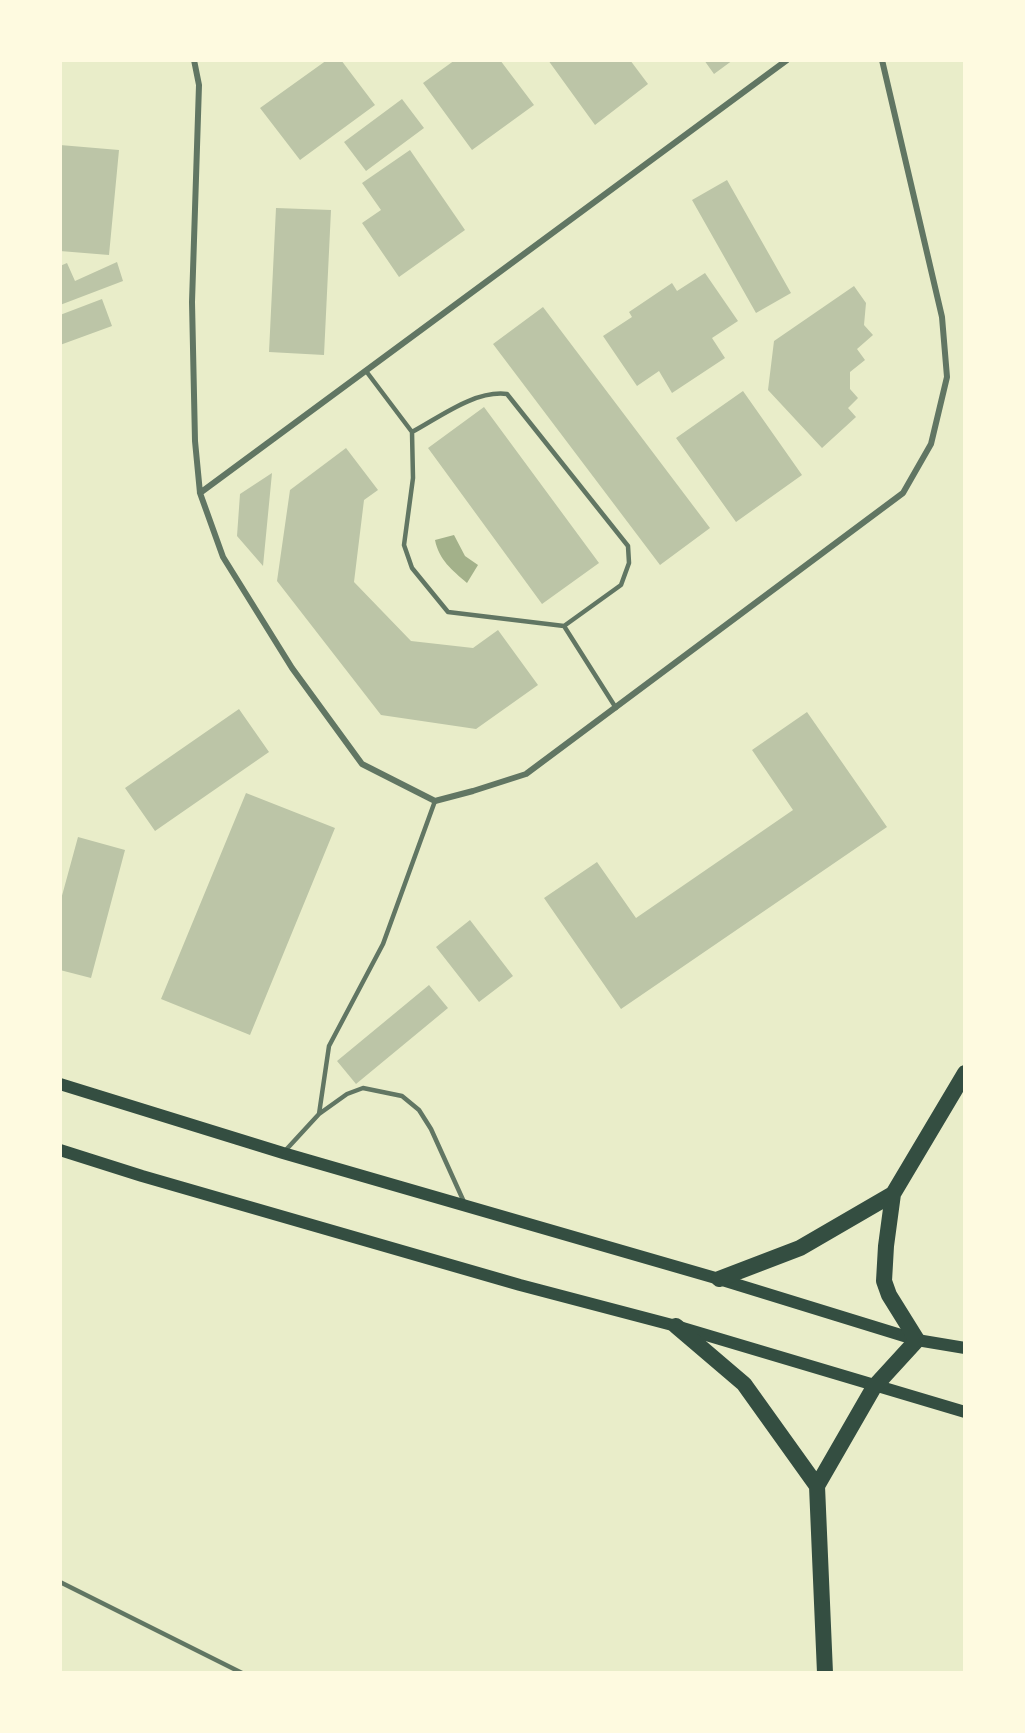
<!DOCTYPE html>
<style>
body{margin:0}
#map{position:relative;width:1025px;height:1733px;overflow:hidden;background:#e9edc9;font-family:"DejaVu Sans",sans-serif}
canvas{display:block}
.frame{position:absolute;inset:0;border:62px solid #fefae0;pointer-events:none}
</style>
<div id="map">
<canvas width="1025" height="1733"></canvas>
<div class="frame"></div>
</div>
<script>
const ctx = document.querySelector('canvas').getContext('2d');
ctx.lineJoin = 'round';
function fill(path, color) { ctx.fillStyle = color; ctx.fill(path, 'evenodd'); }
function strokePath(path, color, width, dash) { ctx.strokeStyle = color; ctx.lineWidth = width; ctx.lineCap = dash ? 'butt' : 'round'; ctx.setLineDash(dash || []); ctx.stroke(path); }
const water = new Path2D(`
 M454,535L465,556L478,565L467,583C452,570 439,560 435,540Z`);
const building = new Path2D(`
 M327,60H341L375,105L300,160L260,108Z
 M455,60H500L534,105L472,150L423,83Z
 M548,60H630L648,84L595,125Z
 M704,60H733L714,74Z
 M402,99L424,128L366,171L344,142Z
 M60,145L119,150L109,255L60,251Z
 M410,150L465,230L399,277L362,223L381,210L362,183Z
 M727,180L791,293L756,313L692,200Z
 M276,208L331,210L324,355L269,352Z
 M117,262L123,281L60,305V266L67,263L75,281Z
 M705,273L738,321L712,338L725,358L672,393L659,371L637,386L603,336L632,317L629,312L672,283L677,291Z
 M854,286L866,303L864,325L873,335L857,349L865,360L850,372V389L858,398L848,408L856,417L822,448L768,390L774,341Z
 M102,299L112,326L60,345V315Z
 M543,307L710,528L660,565L493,344Z
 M743,391L802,475L736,522L676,438Z
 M484,407L599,563L542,604L428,448Z
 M346,448L378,490L364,500L354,582L411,641L473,648L498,630L538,685L476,729L381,715L277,581L290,490Z
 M272,473L263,566L237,536L240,494Z
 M239,709L269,752L155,831L125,788Z
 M807,712L887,827L621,1009L544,898L597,862L636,918L793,810L752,750Z
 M246,793L335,828L250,1035L161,999Z
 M78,837L125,850L91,978L60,970V903Z
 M470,920L513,976L479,1002L436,947Z
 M429,985L448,1008L356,1084L337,1061Z`);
const service = new Path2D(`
 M366,371L412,432L413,478L404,545L412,568L448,612L564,626L621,585L629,563L628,546L507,394C475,390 440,417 412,432
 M564,626L616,708
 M319,1114L329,1046L383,944L435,801
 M284,1152L319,1114L347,1094L363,1088L402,1096L419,1110L431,1129L464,1202
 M60,1582L242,1673`);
const minor = new Path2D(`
 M194,60L199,85L192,302L195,441L200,493L223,557L292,668L362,764L435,801L473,791L526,774L903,493L931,444L947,377L942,317L882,60
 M200,493L787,60`);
const secondary = new Path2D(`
 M60,1084L283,1153L719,1279L917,1340L965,1348
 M60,1150L142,1176L520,1285L676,1326L965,1412`);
const trunk = new Path2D(`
 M719,1279L800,1248L893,1194
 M676,1326L744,1384L817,1486
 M825,1673L817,1486L874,1387L917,1340L889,1295L884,1281L886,1246L893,1194L965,1073`);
fill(water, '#a3b18a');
fill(building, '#bcc5a7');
strokePath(service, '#617663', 4.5);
strokePath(minor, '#617663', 6);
strokePath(secondary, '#344e41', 12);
strokePath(trunk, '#344e41', 16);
</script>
